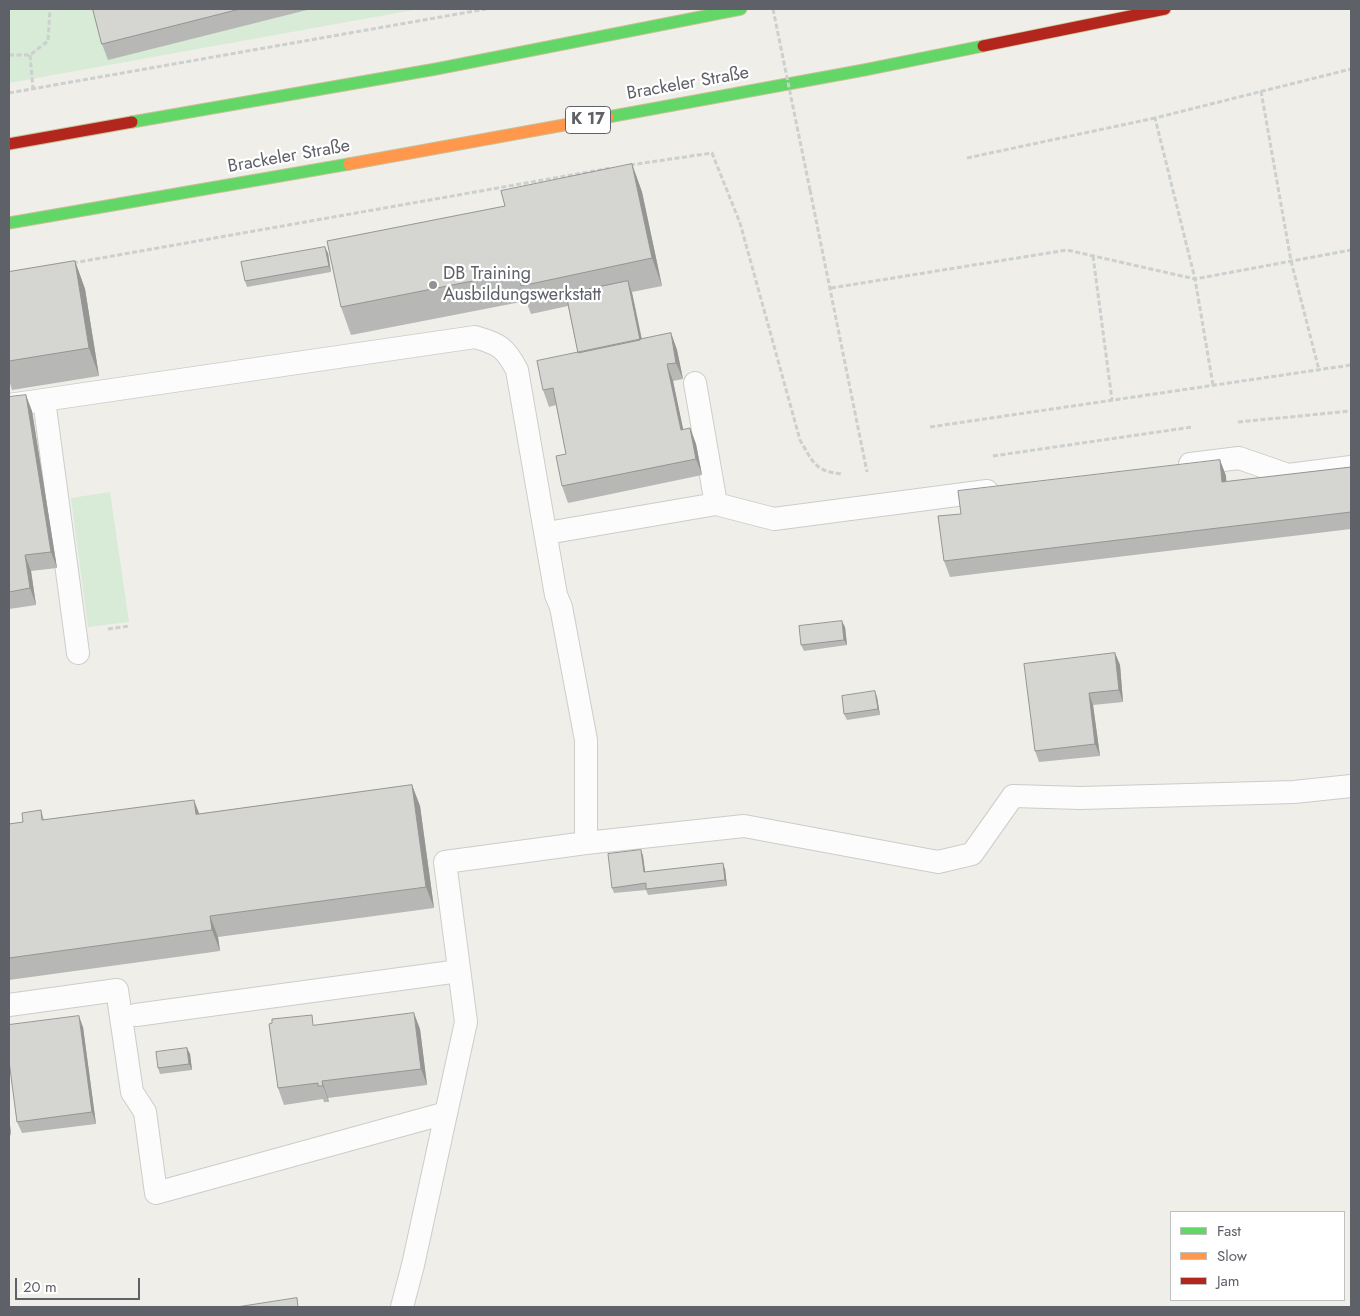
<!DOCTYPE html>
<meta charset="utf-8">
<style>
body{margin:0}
#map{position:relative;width:1360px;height:1316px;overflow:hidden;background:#efeee9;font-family:Jost,sans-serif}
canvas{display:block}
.frame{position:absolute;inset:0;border:10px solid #5e6168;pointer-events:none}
.legend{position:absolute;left:1170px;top:1211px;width:175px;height:90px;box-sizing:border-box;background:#fff;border:1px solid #bfc0c3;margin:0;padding:6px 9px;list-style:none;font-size:15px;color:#5e6168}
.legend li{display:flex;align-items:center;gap:10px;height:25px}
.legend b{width:25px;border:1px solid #bfc0c3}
.scale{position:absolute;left:15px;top:1278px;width:125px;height:22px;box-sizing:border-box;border:2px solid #5e6168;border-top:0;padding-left:6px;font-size:15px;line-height:18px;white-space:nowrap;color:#5e6168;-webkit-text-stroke:4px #fff;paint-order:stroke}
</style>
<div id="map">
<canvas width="1360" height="1316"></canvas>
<div class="frame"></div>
<ul class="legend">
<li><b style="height:6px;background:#63d668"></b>Fast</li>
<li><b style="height:6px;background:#ff974d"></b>Slow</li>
<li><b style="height:6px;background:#b3261e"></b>Jam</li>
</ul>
<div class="scale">20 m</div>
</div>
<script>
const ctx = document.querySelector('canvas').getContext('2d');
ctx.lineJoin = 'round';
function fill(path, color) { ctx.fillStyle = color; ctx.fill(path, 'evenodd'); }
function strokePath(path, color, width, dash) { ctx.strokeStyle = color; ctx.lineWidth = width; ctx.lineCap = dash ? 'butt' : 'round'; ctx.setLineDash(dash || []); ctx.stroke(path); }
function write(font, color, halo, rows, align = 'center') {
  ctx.font = font + ' Jost,sans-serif'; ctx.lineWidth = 4.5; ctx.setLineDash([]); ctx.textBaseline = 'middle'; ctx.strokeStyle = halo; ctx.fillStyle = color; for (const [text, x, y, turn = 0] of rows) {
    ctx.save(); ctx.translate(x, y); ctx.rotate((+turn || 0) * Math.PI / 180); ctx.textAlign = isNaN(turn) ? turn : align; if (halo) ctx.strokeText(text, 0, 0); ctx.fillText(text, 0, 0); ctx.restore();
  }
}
const green = new Path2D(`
 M9,9H419L9,83Z
 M110,492L129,622L88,627L71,498Z`);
const path = new Path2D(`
 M9,55H30L48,41L50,9
 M30,55L33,89
 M1261,91L1291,261L1319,370
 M9,93L486,9
 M967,158L1155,118
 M630,165L712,153L740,223L800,440C813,462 815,472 843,474
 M810,190L867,472
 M1093,256L1112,400
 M73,263L611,168
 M831,288L1067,250L1195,279L1351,250
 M1213,385L1195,279L1155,118L1351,69
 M1238,422L1351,411
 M930,427L1351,365
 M993,456L1192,427
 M108,629L129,626`);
const lane = new Path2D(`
 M695,383L716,504
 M44,400L78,653
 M9,405L475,337C499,344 505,347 517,370L556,595L561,607L586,740V843L445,862L466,1022L413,1265L402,1307
 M1190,464L1239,458L1288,475L1351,467
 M547,533L716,504L774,519L987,491
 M586,843L744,826L938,862L972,854L1013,796L1081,798L1294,792L1351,786
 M9,1005L117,990L132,1092L145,1112L156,1193L446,1113
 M136,1015L459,971`);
const fast = new Path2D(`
 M608,117L864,70L983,46
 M132,122L436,69L741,9
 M9,223L349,164`);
const slow = new Path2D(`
 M349,164L608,117`);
const jam = new Path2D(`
 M983,46L1165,9
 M9,144L132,122`);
const pathBridge = new Path2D(`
 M773,9L810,190`);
const wall = new Path2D(`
 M93,9H311L108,60L102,44Z
 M632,164L642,192L662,286L632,292L642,339L671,333L677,350L683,379L673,381L683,430L690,428L696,444L702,475L568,503L562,486L566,454L556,405L549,407L543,390L578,353L568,306L531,314L526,301L351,335L341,307L505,206Z
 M328,253L331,272L247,287L245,281Z
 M75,261L85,289L99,376L12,390L9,380V272Z
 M9,397L32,411L57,568L31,571L36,605L9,609Z
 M1220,460L1226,476V482L1351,467V529L950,577L944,561L961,514Z
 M845,627L847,645L804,651L801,645Z
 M1115,653L1120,665L1123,702L1093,705L1100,756L1039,762L1035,751Z
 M877,697L880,715L847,720L844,714Z
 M412,785L420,806L434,908L218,937L220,951L9,980V824L23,822L41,810L44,820L199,814Z
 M641,850L643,856L645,872L725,869L727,886L648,895L646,890L614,893L612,888Z
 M315,1025L420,1029L427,1085L328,1098L329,1102H324L323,1099L284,1105L278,1088Z
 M83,1027L96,1124L22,1133L17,1122Z
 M187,1048L190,1054L192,1070L160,1074L158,1068Z
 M9,1115L11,1135L9,1136Z`);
const shadedWall = new Path2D(`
 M632,164L642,192L662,286L652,258Z
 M325,247L328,253L331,272L329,266Z
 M75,261L85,289L99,376L89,348Z
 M628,281L632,293L645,356L641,345Z
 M671,333L677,350L683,379L676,363Z
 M667,364L673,381L687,447L681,430Z
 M26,395L32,411L57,568L51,552Z
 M690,428L696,444L702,475L696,459Z
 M1220,460L1226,476L1228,499L1222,482Z
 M25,555L31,571L36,605L30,588Z
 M842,621L845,627L847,645L844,640Z
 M1115,653L1120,665L1123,702L1119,690Z
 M875,691L877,697L880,715L878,709Z
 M1089,693L1093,705L1100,756L1095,744Z
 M412,785L420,806L434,908L426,887Z
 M194,800L202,821L196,814Z
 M641,850L643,856L646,878L644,872Z
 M723,863L725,869L727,886L725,880Z
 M210,916L218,937L220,951L212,930Z
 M414,1013L420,1029L427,1085L421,1069Z
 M79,1016L83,1027L96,1124L92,1112Z
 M187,1048L190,1054L192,1070L189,1064Z
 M322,1081L328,1098L329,1102L323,1086Z
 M9,1115L11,1135L9,1128Z`);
const building = new Path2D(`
 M93,9H240L102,44Z
 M632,164L652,258L521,286L518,272L341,307L327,241L505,206L501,191Z
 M325,247L329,266L245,281L241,262Z
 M75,261L89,348L9,361V272Z
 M628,281L640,340L578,353L566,294Z
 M671,333L676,363L667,364L681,430L690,428L696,459L562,486L556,456L566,454L553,388L543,390L537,361Z
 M26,395L51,552L25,555L30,588L9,592V397Z
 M1220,460L1222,482L1351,467V512L944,561L938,516L961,514L958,491Z
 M842,621L844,640L801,645L799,626Z
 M1115,653L1119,690L1089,693L1095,744L1035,751L1024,664Z
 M875,691L878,709L844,714L842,696Z
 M412,785L426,887L210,916L212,930L9,958V824L23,822L22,813L41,810L42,820L194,800L196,814Z
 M641,850L644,872L723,863L725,880L646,889V883L612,888L608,854Z
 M414,1013L421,1069L322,1081L323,1086H318V1083L278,1088L269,1024L272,1023V1019L312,1015L313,1025Z
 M79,1016L92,1112L17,1122L9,1061V1025Z
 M187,1048L189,1064L158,1068L156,1052Z
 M297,1298L298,1307H237Z`);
const markers = [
 [433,285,5,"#919295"]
];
const shields = [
 [588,120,45]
];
const shieldNames = [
 ["K 17",588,120]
];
const streetNames = [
 ["Brackeler Straße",688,84,-10],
 ["Brackeler Straße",289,157,-10]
];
const poiNames = [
 ["DB Training",443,275],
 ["Ausbildungswerkstatt",443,296]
];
fill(green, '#d7ebd7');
strokePath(lane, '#cccccb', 24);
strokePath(fast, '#c7c095', 13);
strokePath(slow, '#c7c095', 13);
strokePath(jam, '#c7c095', 13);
strokePath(path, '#ccd0ce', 3, [5, 2.5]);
strokePath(lane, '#fdfcfc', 22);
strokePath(fast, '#63d668', 11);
strokePath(slow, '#ff974d', 11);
strokePath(jam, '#b3261e', 11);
strokePath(pathBridge, '#ccd0ce', 3, [5, 2.5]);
fill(wall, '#b7b7b5');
fill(shadedWall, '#959593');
fill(building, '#d5d5d2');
strokePath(building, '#959593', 1);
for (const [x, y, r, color] of markers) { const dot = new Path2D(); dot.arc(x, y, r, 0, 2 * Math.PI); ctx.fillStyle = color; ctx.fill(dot); strokePath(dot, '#fff', 2); }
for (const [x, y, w] of shields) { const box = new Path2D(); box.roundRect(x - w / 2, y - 13.5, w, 27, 4); ctx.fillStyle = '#fff'; ctx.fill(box); strokePath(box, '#5e6168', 1); }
write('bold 16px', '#5e6168', null, shieldNames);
write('18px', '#5e6168', '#fff', streetNames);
write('18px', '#5e6168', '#fff', poiNames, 'left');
</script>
